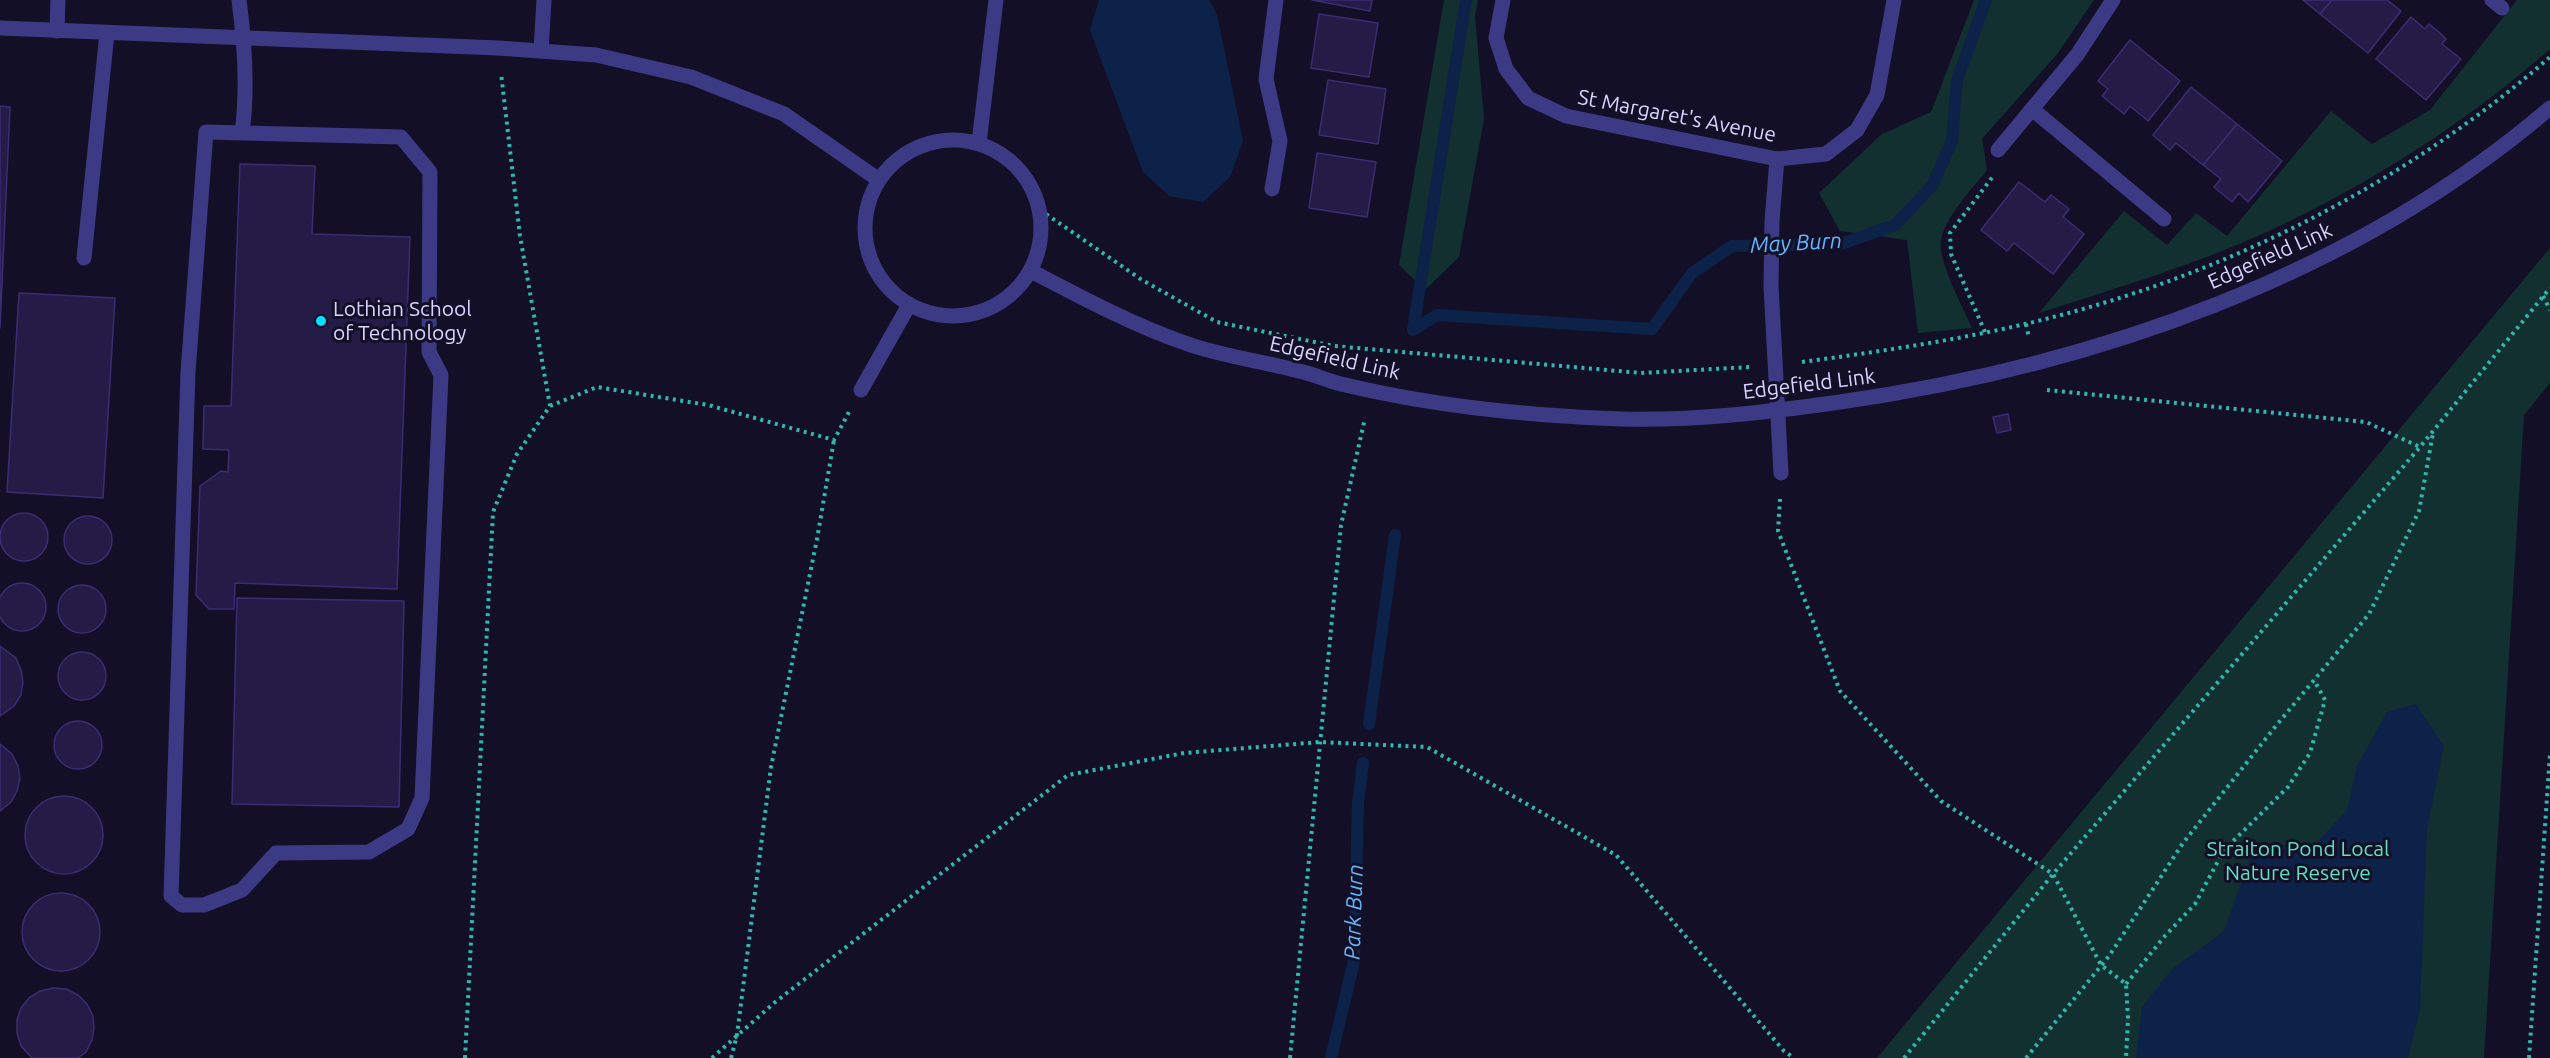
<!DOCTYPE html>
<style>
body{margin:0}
canvas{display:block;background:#130f26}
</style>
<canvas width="2550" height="1058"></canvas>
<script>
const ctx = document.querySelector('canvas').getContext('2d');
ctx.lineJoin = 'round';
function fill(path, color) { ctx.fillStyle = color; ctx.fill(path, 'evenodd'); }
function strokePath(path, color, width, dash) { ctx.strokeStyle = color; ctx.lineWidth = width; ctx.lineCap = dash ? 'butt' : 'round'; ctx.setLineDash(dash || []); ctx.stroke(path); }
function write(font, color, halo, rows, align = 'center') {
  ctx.font = font + ' Ubuntu,sans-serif'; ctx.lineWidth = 6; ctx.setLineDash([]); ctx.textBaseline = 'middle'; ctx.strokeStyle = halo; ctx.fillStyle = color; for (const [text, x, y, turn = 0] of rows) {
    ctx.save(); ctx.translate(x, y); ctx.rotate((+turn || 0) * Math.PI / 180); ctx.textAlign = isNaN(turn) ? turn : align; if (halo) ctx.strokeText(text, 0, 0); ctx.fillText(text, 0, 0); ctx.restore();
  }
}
const green = new Path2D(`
 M1444,0H1478L1475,16L1484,119L1459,257L1425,290L1399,265Z
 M1974,0H2094L2058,53L1982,139L1987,170C1973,188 1945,217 1941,240C1937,260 1963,307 1972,328L1918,333L1907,240L1840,231L1819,193L1882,134L1931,112Z
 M2517,0H2550V49C2467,122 2370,184 2269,231C2195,265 2116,288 2039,313L2124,211L2167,245L2196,213L2227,236L2331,111L2372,144L2430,110Z
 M2550,248V383L2524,415L2484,1058H1877Z`);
const water = new Path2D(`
 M1099,0H1209L1217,14L1243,141L1230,177L1203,202L1169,196L1143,172L1090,30Z
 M2416,704L2444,746L2427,829L2420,1010L2408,1058H2136L2142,1007L2172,969L2224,931L2254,847L2316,843L2347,810L2357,766L2387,712Z`);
const stream = new Path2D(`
 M1413,330L1437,315L1652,329L1692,273L1732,246L1841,244L1895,225L1932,186L1952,141L1957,80L1986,0
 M1413,330L1466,0
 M1369,724L1395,535
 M1331,1058L1354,961L1358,803L1363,763`);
const building = new Path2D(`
 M1312,0H1372L1370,11Z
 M2303,0H2332L2320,14Z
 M2332,0H2387L2401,11L2368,53L2320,14Z
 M1319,14L1378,23L1369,77L1311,68Z
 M2411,17L2425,29L2429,24L2439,32L2446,39L2442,44L2461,59L2426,100L2376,59Z
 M2130,40L2180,81L2148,121L2130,106L2124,114L2102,96L2108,89L2098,81Z
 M1328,80L1386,89L1378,144L1319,135Z
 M2191,87L2237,124L2203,165L2176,143L2170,150L2153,135Z
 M0,106L10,107L0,328Z
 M2237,124L2282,161L2248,202L2239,193L2232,202L2214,187L2221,179L2203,165Z
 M1317,153L1376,162L1367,217L1309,208Z
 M240,164L315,166L312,234L410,237L397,589L235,583L234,609H209L196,595L200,486L221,471L228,472L229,450L203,449L204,406H231Z
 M2019,182L2045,202L2051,195L2069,209L2063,217L2084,234L2053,274L2014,243L2007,251L1981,230Z
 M19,293L115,298L103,498L7,492Z
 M2008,414L2011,430L1997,433L1993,417Z
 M0 537a24 24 0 1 1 48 0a24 24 0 1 1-48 0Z
 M64 540a24 24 0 1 1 48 0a24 24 0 1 1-48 0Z
 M-2 607a24 24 0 1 1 48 0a24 24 0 1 1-48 0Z
 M58 609a24 24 0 1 1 48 0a24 24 0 1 1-48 0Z
 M237,598L404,601L399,807L232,804Z
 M0,646L16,658L21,670L23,682L21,695L14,706L0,716Z
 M58 676a24 24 0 1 1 48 0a24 24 0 1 1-48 0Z
 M54 745a24 24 0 1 1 48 0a24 24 0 1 1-48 0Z
 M0,744L12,754L18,766L20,778L17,791L11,802L0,811Z
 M25 835a39 39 0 1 1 78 0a39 39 0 1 1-78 0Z
 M22 932a39 39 0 1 1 78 0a39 39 0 1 1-78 0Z
 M53,988L66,989L78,995L87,1004L93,1016L94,1028L92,1040L86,1052L78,1058H32L21,1046L17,1033V1020L21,1008L29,998L40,991Z`);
const path = new Path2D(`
 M1040,210L1142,280L1217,322L1334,346L1641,373L1750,367
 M2543,296L2550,310
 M2026,324L2029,338
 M1985,332L1951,254L1950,233L1994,175
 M1802,362C1876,352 1952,341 2025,324C2218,279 2401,187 2550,57
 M2047,390L2366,422L2420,447
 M550,406L597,387L708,405L834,440L849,412
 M1780,499L1778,531L1840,691L1941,801L2053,874L2101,965L2126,984L2128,1018L2126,1058
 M2126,984L2164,937L2195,904L2224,850L2288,787L2310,753L2325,700L2314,680
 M465,1058L493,512L517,454L550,406L520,236L501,73
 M712,1058L774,1003L1068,775L1184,753L1320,742L1427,747L1616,855L1784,1051L1794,1058
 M731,1058L737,1035L771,767L817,539L834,440
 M1290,1058L1341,525L1365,418
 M1904,1058L2053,874L2420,447L2550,288
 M2026,1058L2109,956L2183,843L2275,727L2369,614L2419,511L2433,433
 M2529,1058L2550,754`);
const service = new Path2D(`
 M239,0C245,45 248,89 242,133
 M541,51L544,0
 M206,132L401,137L430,172L429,352L441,375L422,798L408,829L369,852L276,853L242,890L204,905H182L171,896L188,372Z
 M1777,159L1772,221L1771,286L1781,473
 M1272,189L1280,141L1266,79L1276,0
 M84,258L107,33
 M861,390L909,305`);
const minor = new Path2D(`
 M1503,0L1496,38L1506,69L1528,98L1566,116L1777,159L1826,154L1857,130L1877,95L1894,0
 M2113,0L2077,55L2032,109L2164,219
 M2492,0L2502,8
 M57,31L58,0
 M979,143L996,0
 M1998,150L2032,109`);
const tertiary = new Path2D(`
 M0,28L498,48L596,55L691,77L784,114L879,180
 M865 228a88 88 0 1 1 176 0a88 88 0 1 1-176 0Z
 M1031,271C1081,297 1131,324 1185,343C1223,357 1264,361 1303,372C1316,375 1328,381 1341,384C1432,406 1529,416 1622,419C1695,421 1769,412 1840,402C2093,366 2354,276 2550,108`);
const markers = [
 [321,321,6,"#00e5ff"]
];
const streetNames = [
 ["St Margaret's Avenue",1677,116,11],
 ["Edgefield Link",2270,256,-24],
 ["Edgefield Link",1335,358,13],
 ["Edgefield Link",1809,384,-7]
];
const poiNames = [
 ["Lothian School",333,309],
 ["of Technology",333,333]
];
const parkNames = [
 ["Straiton Pond Local",2298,849],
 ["Nature Reserve",2298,873]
];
const waterNames = [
 ["May Burn",1796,243,-3],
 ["Park Burn",1354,912,-88]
];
fill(green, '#12302f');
fill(water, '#0c2248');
strokePath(stream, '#0c2248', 12);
fill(building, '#241b47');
strokePath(building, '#3b2d73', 1.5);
strokePath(path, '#2fb8b0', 4, [3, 4.5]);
strokePath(service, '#3d3a85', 15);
strokePath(minor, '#3d3a85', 15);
strokePath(tertiary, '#3d3a85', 15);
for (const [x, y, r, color] of markers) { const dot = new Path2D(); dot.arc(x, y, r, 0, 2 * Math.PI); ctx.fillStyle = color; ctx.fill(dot); strokePath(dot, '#130f26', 2); }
write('21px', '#d9d4ff', '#130f26', streetNames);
write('21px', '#d9d4ff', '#130f26', poiNames, 'left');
write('21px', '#5fe0c0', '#130f26', parkNames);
write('italic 22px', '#62b6ff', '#130f26', waterNames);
</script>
